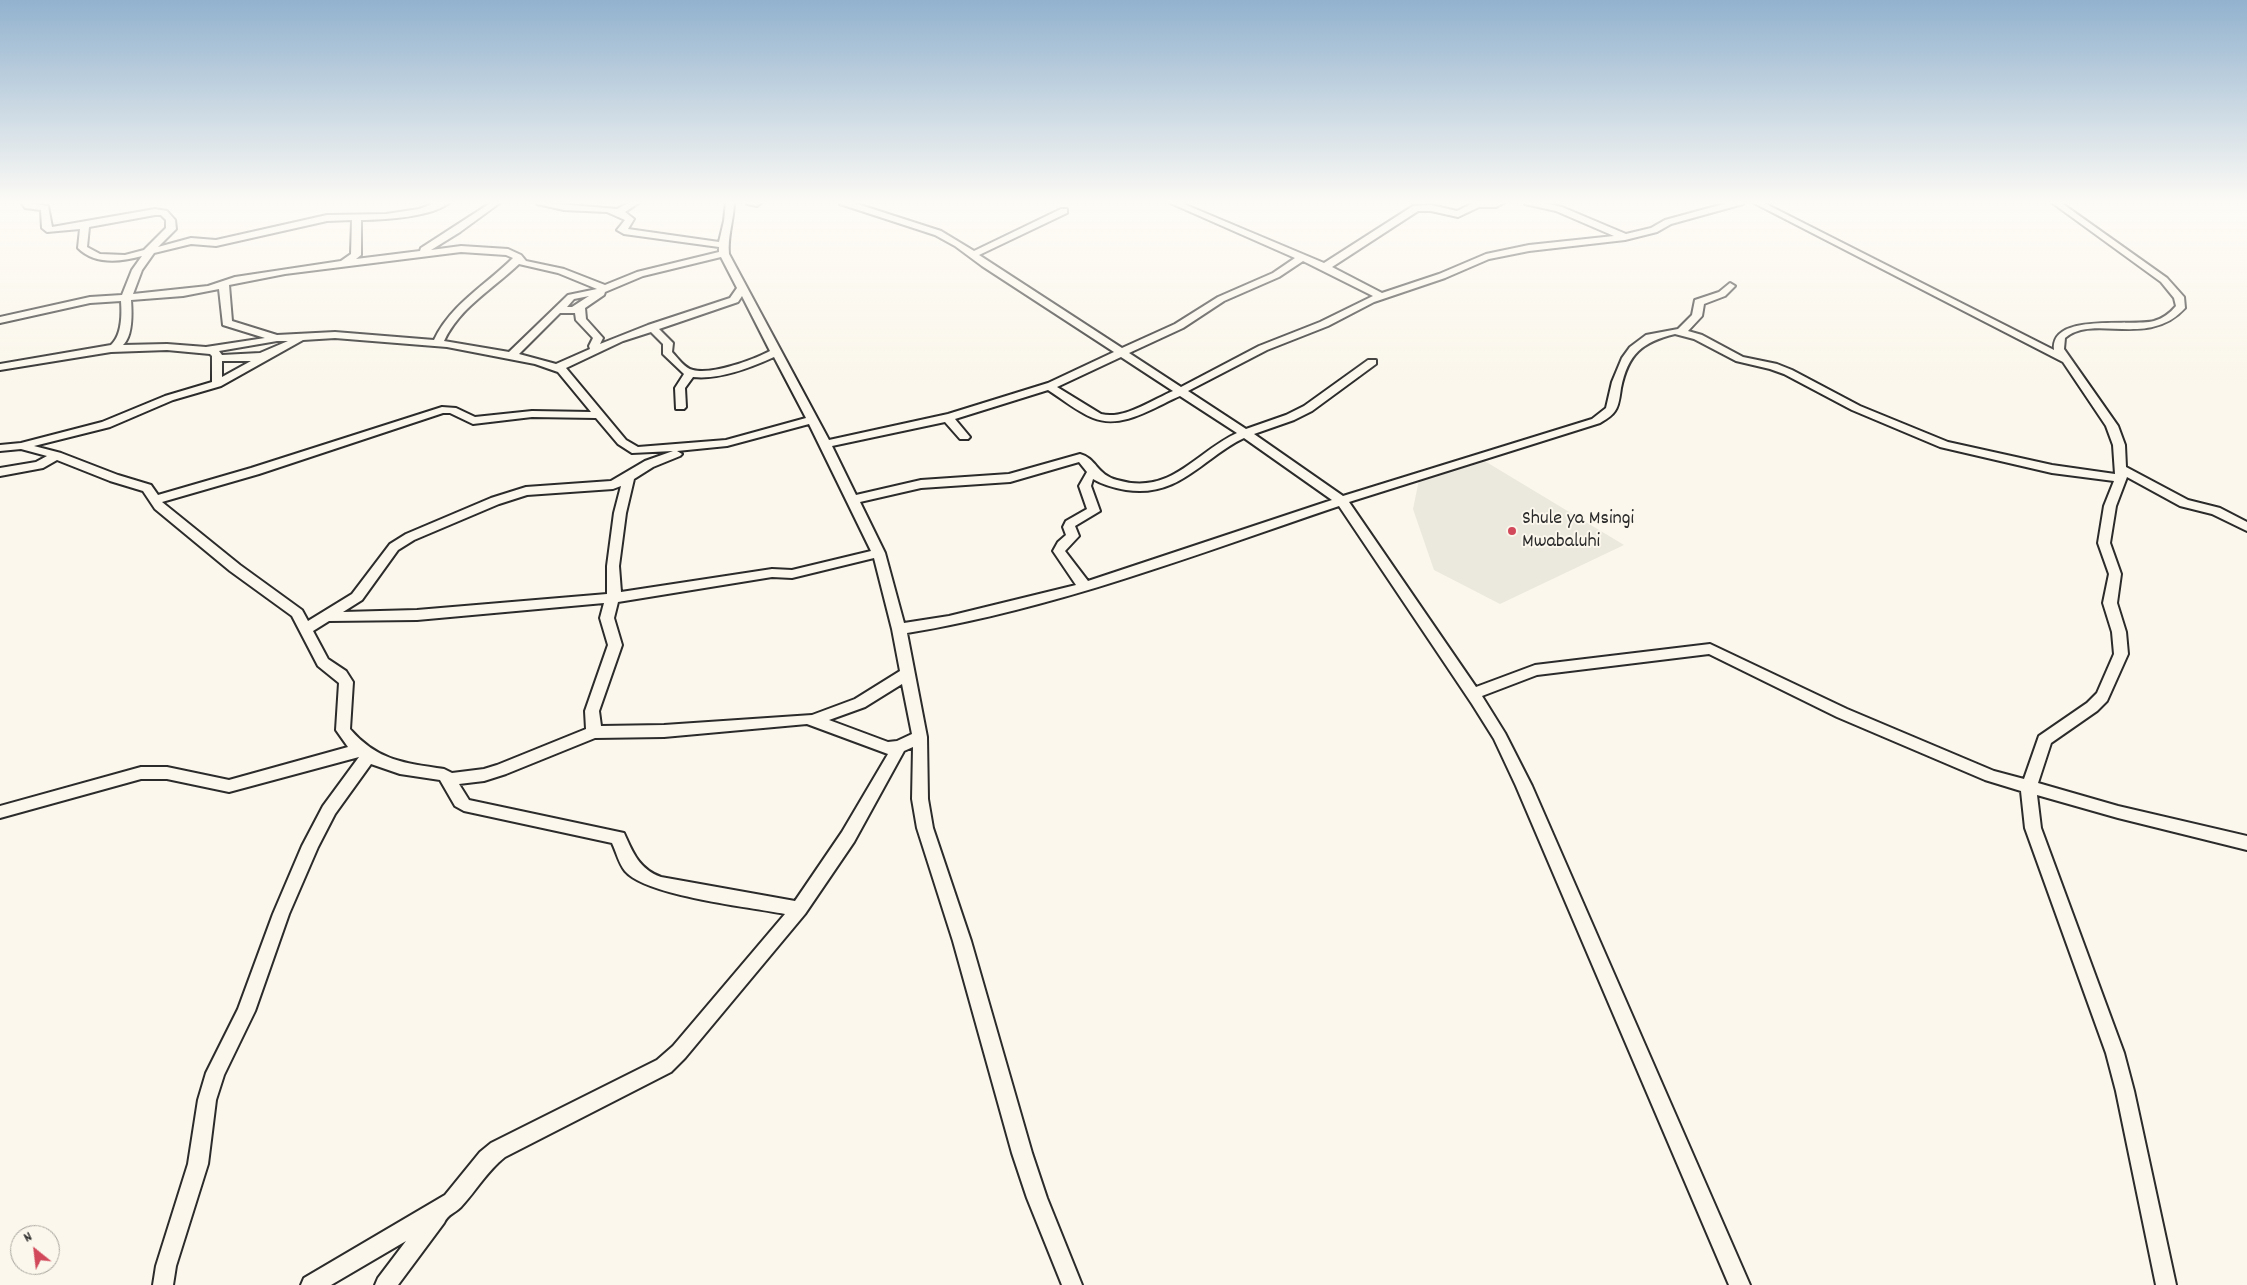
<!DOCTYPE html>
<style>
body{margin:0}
#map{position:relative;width:2247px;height:1285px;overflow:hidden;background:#fbf7ec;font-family:Dekko,sans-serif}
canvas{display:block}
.north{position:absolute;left:10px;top:1225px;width:50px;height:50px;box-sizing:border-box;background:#fbf7ec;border:1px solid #a8a59f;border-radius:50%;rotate:331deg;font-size:14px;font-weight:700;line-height:20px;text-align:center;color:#2b2b2b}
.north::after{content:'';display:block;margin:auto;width:18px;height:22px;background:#d1495b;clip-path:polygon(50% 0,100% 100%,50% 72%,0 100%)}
</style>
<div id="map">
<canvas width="2247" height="1285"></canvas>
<div class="north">N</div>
</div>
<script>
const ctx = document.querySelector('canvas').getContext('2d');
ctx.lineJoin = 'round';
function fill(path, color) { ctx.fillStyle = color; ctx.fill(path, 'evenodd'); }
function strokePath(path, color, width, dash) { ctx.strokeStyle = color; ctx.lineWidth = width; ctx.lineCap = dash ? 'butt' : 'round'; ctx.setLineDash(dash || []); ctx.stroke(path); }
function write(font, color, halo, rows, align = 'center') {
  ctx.font = font + ' Dekko,sans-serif'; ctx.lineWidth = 4; ctx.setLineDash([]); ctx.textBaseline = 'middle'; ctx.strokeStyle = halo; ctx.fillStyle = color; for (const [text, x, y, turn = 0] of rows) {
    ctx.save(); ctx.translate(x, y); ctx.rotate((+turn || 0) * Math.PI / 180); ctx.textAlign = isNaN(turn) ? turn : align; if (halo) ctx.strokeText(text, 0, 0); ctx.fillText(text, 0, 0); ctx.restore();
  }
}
const built = new Path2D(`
 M1483,460L1624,545L1500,604L1434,570L1413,509L1420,475Z`);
const minor = new Path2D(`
 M21,202L48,206L52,227L155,209L167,211L175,220L176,229L158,247L191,238L216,240L327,215L386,214L419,209L438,202H450C433,217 384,220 361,220V255L356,259L420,251L421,248L492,202H501L460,232L431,250L461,246L508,249L521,255L526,261L564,269L605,285L637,272L719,252V247L624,234L617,230L625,220L607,212L564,210L537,204L536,202L617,209L630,202H640L625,212L634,219L628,229L719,242L724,221L726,202H734C734,219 727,237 729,254L829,440L948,414L1048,383L1114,352L982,266L955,246L935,235L840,204L839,202H851L941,231L974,251L1061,209H1067V213L979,255L1122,348L1175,324L1218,297L1273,273L1295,258L1168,202H1179L1324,263L1413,206L1431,205L1457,211L1475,202H1505L1496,207H1479L1458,217L1431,211H1418L1332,267L1382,293L1439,274L1486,254L1529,245L1614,236L1556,211L1525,204L1524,202H1539L1562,207L1626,234L1651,228L1665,220L1731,202H1744L1743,204L1671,224L1657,232L1625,240L1529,251L1489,259L1445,278L1374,302L1328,326L1267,350L1188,391L1246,429L1286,415L1304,406L1368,360H1376V364L1312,411L1294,420L1254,434L1343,496L1592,419L1606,408L1612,382L1622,358L1630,347L1646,335L1678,329L1692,315L1695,300L1719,292L1730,283L1735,286L1725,296L1704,304L1702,316L1688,331L1702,335L1743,357L1777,364L1792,370L1860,406L1948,442L2052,465L2115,474L2113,445L2106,426L2063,362L1752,202H1762L2054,350C2050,312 2131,327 2154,321C2164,318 2170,313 2176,306L2174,298L2161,282L2051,202H2060L2167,278L2184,297L2185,308C2148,349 2094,313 2065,338L2064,349L2118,426L2125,445L2126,467L2188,500L2220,508L2247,522V531L2212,514L2180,506L2127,477L2116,506L2110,543L2121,574L2117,603L2126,632L2128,654L2107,701L2097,711L2051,743L2038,783L2118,806L2247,836V850L2118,818L2037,795L2041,828L2124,1053L2134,1091L2176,1285H2156L2116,1091L2106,1053L2025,828L2021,791L1985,780L1837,717L1709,654L1537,675L1482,696L1505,733L1532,786L1750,1285H1729L1516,786L1494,739L1472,704L1339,506C1197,554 1055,609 907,633L927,737L928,799L933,828L971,941L1032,1153L1047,1198L1082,1285H1062L1027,1198L1012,1153L953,941L917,828L912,799L913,747L904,751L854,842L805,914L685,1058L671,1072L505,1157C487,1171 476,1191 461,1207C454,1214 448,1214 444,1223L398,1285H375L378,1278L406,1241L331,1285H301L304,1278L445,1195L480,1152L491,1143L657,1060L673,1046L785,914C750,907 646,896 625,871C619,864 616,851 612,843L464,811L455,806L440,780L400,774L371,764L335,814L318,847L289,914L255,1011L224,1075L216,1100L208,1164L176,1266L173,1285H153L156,1266L188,1164L198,1100L206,1073L238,1009L273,914L302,846L323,806L359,757L229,792L167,779H141L0,818V806L141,767H167L229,780L348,747L336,730L339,683L318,666L292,616L230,571L155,509L143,491L110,481L57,460L43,468L0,476V468L36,462L47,456L21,449L0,451V445L21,443L102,422L165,396L212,382V356L210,354L167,350L111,352L0,370V364L111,345C122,335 122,315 121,301L90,303L0,323V317L90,297L122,295L132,270L142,256C121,262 95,265 78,248L80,229L47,232L42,228L41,210L25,208ZM155,215H161L166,220V228L144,250L125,255L100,254L87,247L89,227ZM352,220L351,254L341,261L235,277L208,286L133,294L142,270L154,253L191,244L216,246L327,221ZM461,252L506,255L513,258C486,285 451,304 434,340L335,332L277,335L232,321L229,285L285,274ZM721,257L737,288L730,298L648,325L600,344L603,338L586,319L585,308L604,295L605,292L643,276ZM1303,261L1373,296L1320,322L1259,346L1181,387L1129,353L1183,328L1224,301L1279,277ZM519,264L558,273L597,289L568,295L509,352L444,341C460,307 493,289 519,264ZM219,289L223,325L265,338L206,347L167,344L123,345C133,336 132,313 131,300L183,296ZM589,296L572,307H567L574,299ZM742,296L770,351C753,360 712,375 693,370C684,368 678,358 672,352L673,343L659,329L738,302ZM560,313H575L576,320L593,338L589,346L590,349L556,364L519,354ZM651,332L663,344V354L684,374L675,388L676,409H684L686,407L685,388L693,377C719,380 750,368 774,357L806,418L726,440L638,447L626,440L566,368L623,341ZM1675,334L1694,339L1736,361L1770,369L1784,374L1852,410L1940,447L2052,473L2114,481L2104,506L2098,543L2109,574L2103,603L2112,632L2114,654L2097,693L2087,703L2039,736L2024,779L1994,771L1847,709L1710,644L1535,665L1476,687L1349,502L1600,423C1605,420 1612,416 1615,411C1619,406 1620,395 1621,388C1628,354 1642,342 1675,334ZM335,338L447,347L535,364L558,372L591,412L532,411L475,417L456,408L442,407L251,468L158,495L151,485L118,475L61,453L34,446L110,427L173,400L221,386L303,340ZM277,341H288L260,353L222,355L219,351ZM1121,357L1173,391C1152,400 1124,420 1101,414L1057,387ZM222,361H251L222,377ZM1048,390C1062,399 1078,412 1093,418C1122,430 1154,407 1180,396L1237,433C1194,453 1171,496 1117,480C1097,475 1096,458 1080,454L1009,474L921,480L856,495L832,446L945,422L960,439H968L970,437L955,419ZM443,413H450L473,424L532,417L596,418L618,444L632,453L673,451L645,461L611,481L526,487L491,498L406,534L390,544L352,594L308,621L302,610L240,565L162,502L259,474ZM809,424L871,551L792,570L772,569L621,592L619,566L626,513L634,479L653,467L680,456L682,454L677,451L727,446ZM1244,438L1332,500L1088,581L1065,551L1079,536L1075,526L1100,511L1091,486L1093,479C1103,485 1115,488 1126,490C1180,498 1202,458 1244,438ZM1079,462L1087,472L1079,486L1087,509L1066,521L1063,527L1066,535L1058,542L1053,551L1076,585L949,616L904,623L885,553L860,502L921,488L1010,482ZM621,486L614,513L607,566V594L417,610L343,612L362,600L398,550L414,540L499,504L527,495L613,489ZM874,558L892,629L900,671L855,699L812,715L664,725L601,726L599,711L622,645L614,618L618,602L772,577L792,578ZM604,603L600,618L608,645L585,711L586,729L497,765L484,769L452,773L444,769C404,763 378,761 350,729L353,682L346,671L328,659L313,631L329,621L417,620ZM902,684L912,734L897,741L888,742L829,720L865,707ZM807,724L888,754L842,832L795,901L661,877C639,869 633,853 624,833L469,800L459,784L484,781L506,774L595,738L664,737Z
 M746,202H761V203L757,206L747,204Z`);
const markers = [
 [1512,531,5,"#d1495b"]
];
const poiNames = [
 ["Shule ya Msingi",1522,520],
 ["Mwabaluhi",1522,543]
];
fill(built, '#ebe8de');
strokePath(minor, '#2b2b2b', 4);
fill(minor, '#fbf7ec');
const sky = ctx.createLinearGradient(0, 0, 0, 382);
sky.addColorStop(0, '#92b2ce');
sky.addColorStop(0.53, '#fdfbf6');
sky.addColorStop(1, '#fdfbf600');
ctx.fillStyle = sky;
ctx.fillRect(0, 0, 2247, 382);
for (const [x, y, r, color] of markers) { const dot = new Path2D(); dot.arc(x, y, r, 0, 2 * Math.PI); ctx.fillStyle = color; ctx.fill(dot); strokePath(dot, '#fbf7ec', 2); }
write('20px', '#2b2b2b', '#fbf7ec', poiNames, 'left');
</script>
